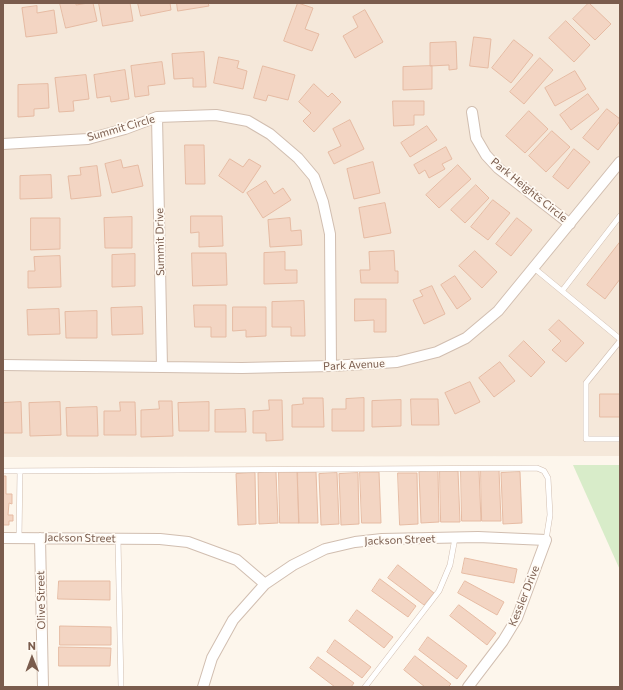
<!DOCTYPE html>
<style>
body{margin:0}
#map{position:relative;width:623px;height:690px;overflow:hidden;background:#fdf6ec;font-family:Commissioner,sans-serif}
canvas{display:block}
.frame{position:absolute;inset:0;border:4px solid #7a5c4d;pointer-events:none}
.north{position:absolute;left:12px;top:638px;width:40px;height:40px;-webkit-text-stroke:3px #fffaf3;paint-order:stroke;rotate:359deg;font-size:11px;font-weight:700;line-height:16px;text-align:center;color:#7a5c4d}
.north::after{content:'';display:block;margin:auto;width:14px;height:18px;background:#7a5c4d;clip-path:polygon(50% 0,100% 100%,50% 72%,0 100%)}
</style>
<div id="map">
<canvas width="623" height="690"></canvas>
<div class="frame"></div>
<div class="north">N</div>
</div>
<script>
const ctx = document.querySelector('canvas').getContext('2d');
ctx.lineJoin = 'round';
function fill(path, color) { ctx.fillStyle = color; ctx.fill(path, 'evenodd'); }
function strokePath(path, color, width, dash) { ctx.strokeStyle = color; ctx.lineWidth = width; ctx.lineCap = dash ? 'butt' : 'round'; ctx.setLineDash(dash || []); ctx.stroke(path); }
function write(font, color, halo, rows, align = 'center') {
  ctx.font = font + ' Commissioner,sans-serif'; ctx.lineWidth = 3.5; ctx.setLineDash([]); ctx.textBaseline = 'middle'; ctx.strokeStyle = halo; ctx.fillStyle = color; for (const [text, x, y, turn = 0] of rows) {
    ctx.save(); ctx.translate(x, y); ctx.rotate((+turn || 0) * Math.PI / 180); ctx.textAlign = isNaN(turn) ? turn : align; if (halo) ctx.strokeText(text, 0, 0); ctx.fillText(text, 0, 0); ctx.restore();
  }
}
const residential = new Path2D(`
 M3,3H620V456L3,457Z`);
const green = new Path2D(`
 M573,465H620V570Z`);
const building = new Path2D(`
 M60,3H76V5L88,3H93L97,21L66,28Z
 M99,3H130L133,21L103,26Z
 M138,3H170L171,10L141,16Z
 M177,3H208L209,6L178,11Z
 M298,3L313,8L305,29L319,34L312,51L284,41Z
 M589,3L611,24L595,40L573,19Z
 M37,6V13L54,10L57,33L26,37L22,8Z
 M365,10L383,42L355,58L343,36L358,27L353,17Z
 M566,21L590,45L574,62L549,38Z
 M474,37L491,39L488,68L470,66Z
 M514,40L533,55L511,83L492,68Z
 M456,42L457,69L449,70V65L430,66V43Z
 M204,52L206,87H193V78L174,79L172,54Z
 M219,57L239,61L237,68L247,71L243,89L214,83Z
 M540,58L553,70L524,104L510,92Z
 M162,62L165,84L148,86L149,95L135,97L131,66Z
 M263,66L295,75L288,100L268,95L266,101L254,98Z
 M432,66V89L403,90V67Z
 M125,70L129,99L111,102L110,96L97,98L94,75Z
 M575,71L586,89L555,106L545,88Z
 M86,75L89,99L73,101L74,111L59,112L55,78Z
 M48,84L49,108L34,109V116L18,117V85Z
 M314,84L328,97L332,93L341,102L314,132L303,121L311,113L299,102Z
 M588,94L599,109L571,130L560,115Z
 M393,101H424V115H414V125L394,126Z
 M607,109L620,119V121L598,150L583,138Z
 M529,111L548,129L525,153L506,136Z
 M350,120L364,149L334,164L328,152L341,146L333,129Z
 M427,126L437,140L410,157L401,143Z
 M552,131L570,147L546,172L529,156Z
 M185,145H204L205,184H186Z
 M446,147L452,159L442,164L445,169L429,178L425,170L419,174L414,165Z
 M574,149L590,162L568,189L553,177Z
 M230,159L243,167L249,159L261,166L243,193L219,176Z
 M121,160L123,168L138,165L143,186L112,193L105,164Z
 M373,162L380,193L354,199L347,169Z
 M458,165L471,179L439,208L426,195Z
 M97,166L101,196L71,199L68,176L81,175L80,168Z
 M51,175L52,198L20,199V176Z
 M266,181L274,194L283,188L291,200L263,218L247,193Z
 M476,185L489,198L465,223L451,210Z
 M493,200L510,213L488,240L471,227Z
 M385,203L391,233L364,238L359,208Z
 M191,216H222L223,246L199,247V232L191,233Z
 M132,217V248H105L104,218Z
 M31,218H60V249L31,250Z
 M290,218L291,231L301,230L302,245L270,247L268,220Z
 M517,218L532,230L511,256L496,244Z
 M620,242V279L605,299L587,285Z
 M394,251L395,271H398V283H361L360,270H370L369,252Z
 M475,251L497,272L482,288L459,266Z
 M285,252V270H297V283L264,284V253Z
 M192,253H226L227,285L193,286Z
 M135,254V286L112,287V255Z
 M60,256L61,287L28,288V271H35L34,257Z
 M455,276L471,299L457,309L441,285Z
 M432,286L445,314L424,324L413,300L423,296L420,291Z
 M355,299H386V332H374V320L355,321Z
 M304,301L305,336H291V327H272V302Z
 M194,305H226V337H211V327H195Z
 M142,307L143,334L112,335L111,308Z
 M233,307H266V336L246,337V330L233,331Z
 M59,309L60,334L28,335L27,310Z
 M97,311V338H66L65,312Z
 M559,320L584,343L566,362L552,350L561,341L549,330Z
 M524,341L545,362L531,377L509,356Z
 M500,362L515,381L494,397L479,378Z
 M470,382L480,402L455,414L445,393Z
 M600,394H620V417H600Z
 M303,398H323L324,427H292V405L303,404Z
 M364,398V431H332V409H346V399Z
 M411,399H438L439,425H412Z
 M269,400H282L283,440L266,441V433H253V411L269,410Z
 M401,400V426L372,427V401Z
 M159,401H172L173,436L141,437V410L159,409Z
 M21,402L22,433H3V403Z
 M60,402L61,435L30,436L29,403Z
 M120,402H135L136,435H104V411H120Z
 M209,402V431H179L178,403Z
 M97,407L98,436H67L66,408Z
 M245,409L246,432H215V410Z
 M461,470H479L481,521H462Z
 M481,470H499L501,521H482Z
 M438,471L439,522L421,523L419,472Z
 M440,471H458L460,522H441Z
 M276,472L278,523L259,524L258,473Z
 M279,472H297L299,523H280Z
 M298,472H316L318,523H299Z
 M360,472H379L381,523H362Z
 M520,472L522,523L503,524L501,473Z
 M255,473L256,524L238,525L236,474Z
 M337,473L339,524L321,525L319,474Z
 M358,473L359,524L341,525L339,474Z
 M398,473H417L418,524L400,525Z
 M3,476H6V494H12V504L9,503L8,515H13V521H9V525H3Z
 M465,558L517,569L514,583L462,573Z
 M398,565L434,593L424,605L388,578Z
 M380,579L416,606L408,617L372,591Z
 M59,581H110V600L58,599Z
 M465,581L504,602L497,615L458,593Z
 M459,605L496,633L487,645L450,616Z
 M357,610L393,637L384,648L349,621Z
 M60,626L111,627V645H60Z
 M428,637L467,666L457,679L419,650Z
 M335,640L371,667L362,678L327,652Z
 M59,647L111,648L110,666H59Z
 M415,656L451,684L448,687H425L404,670Z
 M318,657L354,683L351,687H335L310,668Z`);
const lane = new Path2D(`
 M534,268L620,339
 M562,291L620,216
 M620,341L586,383V439H620
 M3,471L537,468L544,471L548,478L550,515L546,540
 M19,538L20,471
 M118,539L121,687
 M365,687L439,591L450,565L455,538`);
const street = new Path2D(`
 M472,112L476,138L486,155L498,168L570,224
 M157,117L162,367
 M3,144L88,139L125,129L157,117L216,115L248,121L270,134L298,158L314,177L323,202L330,234L331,366
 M3,365L242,368L331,366L397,362L437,352L466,338L498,311L620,162
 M3,538L160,539L188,542L237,560L265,584L293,565L325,549L355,542L382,539L478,537L546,540L517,618L503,641L468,687
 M40,538L43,687
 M203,687L212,658L233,620L265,584`);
const streetNames = [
 ["Summit Circle",121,128,-16],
 ["Park Heights Circle",529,190,39],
 ["Summit Drive",160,242,-91],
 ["Park Avenue",354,365,-3],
 ["Jackson Street",80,538,1],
 ["Jackson Street",400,540,-2],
 ["Kessler Drive",524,596,-68],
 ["Olive Street",41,600,-91]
];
fill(residential, '#f5e8da');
fill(green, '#d8ecc9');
fill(building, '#f3d5c3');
strokePath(building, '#e6bba3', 1);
strokePath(lane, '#d1beb0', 6);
strokePath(street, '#d1beb0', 12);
strokePath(lane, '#fff', 5);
strokePath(street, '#fff', 10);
write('11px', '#7a5c4d', '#fffaf3', streetNames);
</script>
